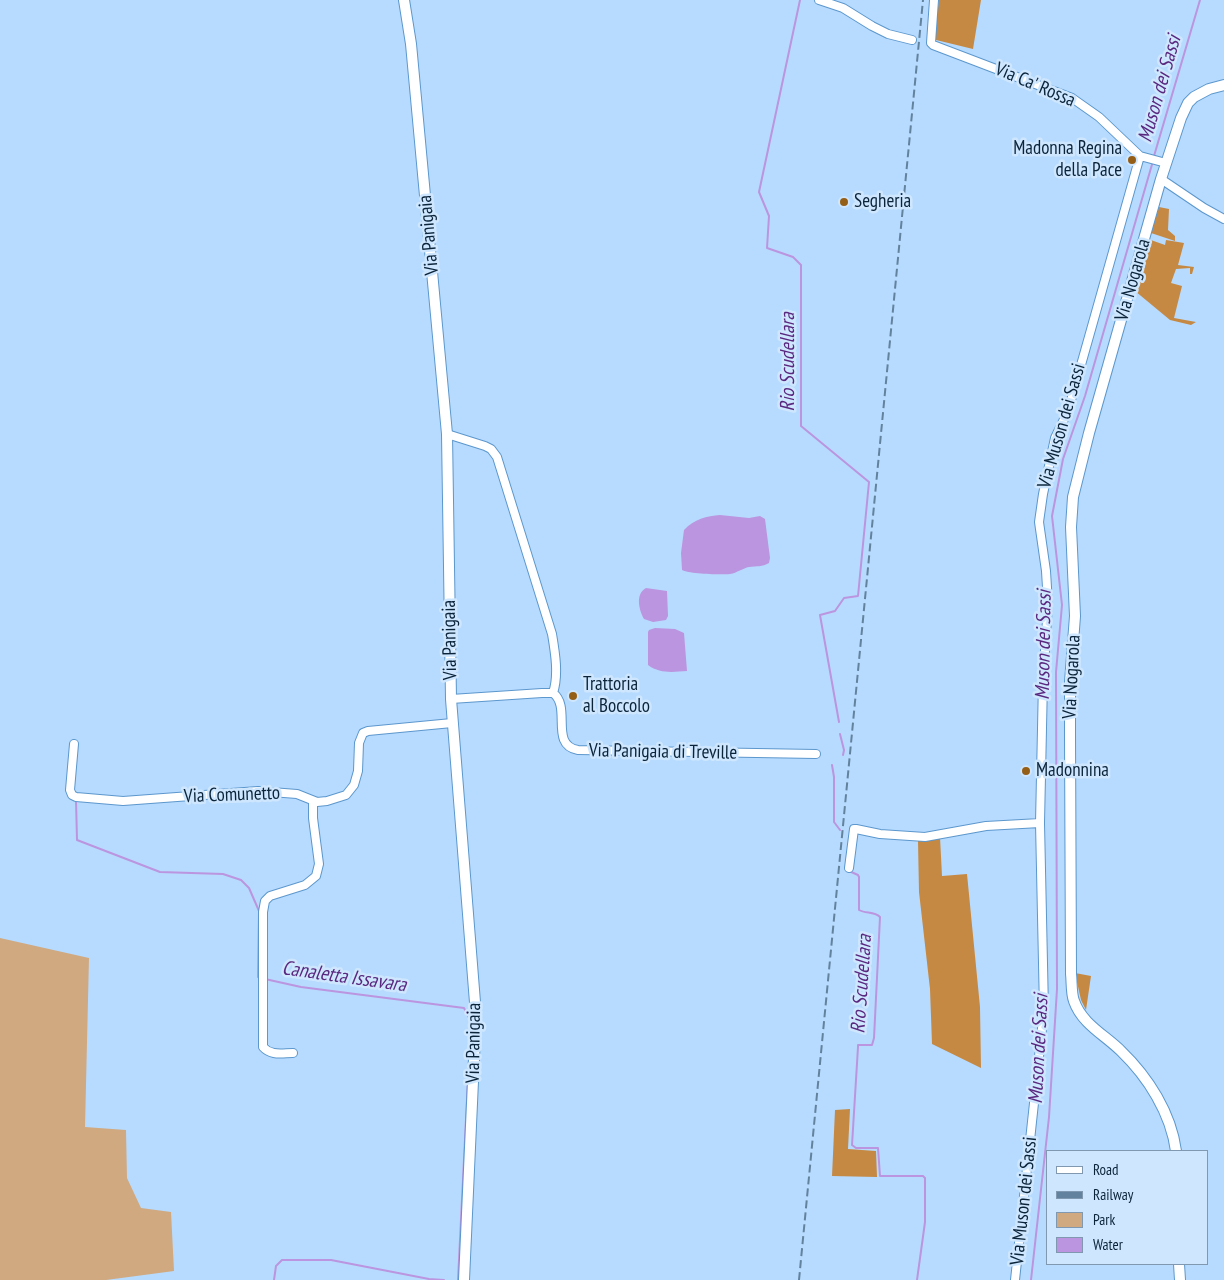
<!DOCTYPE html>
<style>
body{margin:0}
#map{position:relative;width:1224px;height:1280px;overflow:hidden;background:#b7dbfe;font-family:"PT Sans Narrow",sans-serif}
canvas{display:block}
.legend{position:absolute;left:1046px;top:1150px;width:162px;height:115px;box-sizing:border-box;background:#cfe7fe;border:1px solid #8199b0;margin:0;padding:6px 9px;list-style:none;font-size:15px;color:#0b243a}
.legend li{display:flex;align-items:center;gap:10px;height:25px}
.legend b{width:25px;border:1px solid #8199b0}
</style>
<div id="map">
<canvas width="1224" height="1280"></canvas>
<ul class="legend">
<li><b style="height:6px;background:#fff"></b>Road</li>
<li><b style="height:6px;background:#63829e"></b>Railway</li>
<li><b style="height:14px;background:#d0a981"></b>Park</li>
<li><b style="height:14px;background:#bb95df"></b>Water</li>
</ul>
</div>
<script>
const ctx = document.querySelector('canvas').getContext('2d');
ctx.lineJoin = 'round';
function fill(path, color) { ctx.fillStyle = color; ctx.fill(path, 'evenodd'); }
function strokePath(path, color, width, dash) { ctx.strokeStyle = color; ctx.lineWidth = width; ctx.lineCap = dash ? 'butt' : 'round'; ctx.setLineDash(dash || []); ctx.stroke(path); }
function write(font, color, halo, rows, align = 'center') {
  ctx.font = font + ' "PT Sans Narrow",sans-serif'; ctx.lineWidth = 5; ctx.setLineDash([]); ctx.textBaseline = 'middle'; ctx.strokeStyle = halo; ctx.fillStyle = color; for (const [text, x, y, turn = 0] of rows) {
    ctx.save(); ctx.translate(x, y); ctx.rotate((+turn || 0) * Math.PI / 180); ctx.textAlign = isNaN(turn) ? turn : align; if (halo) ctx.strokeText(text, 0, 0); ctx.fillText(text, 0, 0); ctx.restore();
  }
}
const green = new Path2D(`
 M0,938L89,958L85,1127L126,1130L127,1178L141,1208L171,1212L174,1271L106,1280H0Z`);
const forest = new Path2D(`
 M939,0H981L973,49L936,40L935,33Z
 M1159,207L1169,209L1168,230L1175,236V241L1151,233Z
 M1148,239L1165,245L1166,240L1184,243L1178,265L1194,267L1192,274H1190V268L1176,269L1171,283L1182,286L1174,318L1196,322L1191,325L1170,320L1135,291Z
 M940,837L942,876L967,874L980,1007L981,1068L932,1044L930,989L919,892L918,841Z
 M1075,973L1091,976L1086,1010L1081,1000Z
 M850,1109L848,1149L876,1151L877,1177L832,1176L835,1110Z`);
const water = new Path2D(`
 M720,515L749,518L760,516L765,519L770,558L769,563C762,567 757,566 749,567C743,568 737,573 730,574C721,575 689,574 682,570L681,553L684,530C694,519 707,516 720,515Z
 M646,588L667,591L668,616L666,620L653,622L644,619C639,610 635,594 646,588Z
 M655,628L675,629L684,633L687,671C673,672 660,674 648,665V632L649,630Z`);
const stream = new Path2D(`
 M800,0L759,192L769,216L767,248L793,257L801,265V426L869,482L858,596L844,598L835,611L820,615L839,722
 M1154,156L1200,0
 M840,734L844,750L843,755
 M832,765L834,777V822L840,830
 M76,801L77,840L160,872L223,874L241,880L249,888L259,911L258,977L260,978
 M849,871L858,875L859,877V910C866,914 874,911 880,917L874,1038L872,1045H858V1047L852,1145L856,1148H878L880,1176H923L925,1178V1222L917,1280
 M265,979L301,987L464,1008L471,1022
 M274,1280L276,1266L282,1260H331L429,1279L444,1280
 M458,1280L470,1039
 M1031,1280L1049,1117L1057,989L1056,672L1062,605L1052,516L1063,459L1085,396L1153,161`);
const street = new Path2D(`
 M819,0L843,8L872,26L888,34L912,40
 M934,0L931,43L933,45L1072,98L1099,117L1140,156L1166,163
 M1161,179L1204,208L1224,219
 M447,434L485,446L491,449L497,457L552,634C555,652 559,675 553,693
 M451,699L542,693H553C572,707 549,745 578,750L816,754
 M74,744L70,790L72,795L76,797L123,801L258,791L297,794L317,802L327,801L346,795L354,785L358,771L359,743L363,733L368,731L452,723
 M849,868L854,829H856L880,834L925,837L986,826L1040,823
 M293,1053C282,1053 271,1056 263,1047V912L265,901L270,896L305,885L316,876L319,864L313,818V801
 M1015,1280L1044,1010L1040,823L1043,681L1048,604L1046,571L1039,522L1043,494L1055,438L1068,411L1140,156`);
const secondary = new Path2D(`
 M404,0L411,44L447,434L451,699L476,1015L464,1280
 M1176,1151C1171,1113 1148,1077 1121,1051C1105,1035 1082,1024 1074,1001C1071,993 1072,982 1071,974L1070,735V682L1075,616L1071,527L1073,497L1089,433L1161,179L1181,118L1188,103L1194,97L1209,89L1224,85
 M1179,1264L1180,1280`);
const rail = new Path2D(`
 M799,1280L923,0`);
const markers = [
 [1132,160,5,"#955e17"],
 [844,202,5,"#955e17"],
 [573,696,5,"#955e17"],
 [1026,771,5,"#955e17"]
];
const streetNames = [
 ["Via Ca' Rossa",1035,85,23],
 ["Via Panigaia",429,235,-95],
 ["Via Nogarola",1133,280,-74],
 ["Via Muson dei Sassi",1062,426,-74],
 ["Via Panigaia",450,640,-91],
 ["Via Nogarola",1072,677,-87],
 ["Via Panigaia di Treville",663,752,1],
 ["Via Comunetto",232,795,-2],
 ["Via Panigaia",474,1043,-89],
 ["Via Muson dei Sassi",1024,1201,-84]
];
const poiNames = [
 ["Madonna Regina",1122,149,"right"],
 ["della Pace",1122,171,"right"],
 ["Segheria",854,202],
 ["Trattoria",583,685],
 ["al Boccolo",583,707],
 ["Madonnina",1036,771]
];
const waterNames = [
 ["Muson dei Sassi",1160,89,-74],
 ["Rio Scudellara",788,362,-90],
 ["Muson dei Sassi",1044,645,-89],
 ["Canaletta Issavara",344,977,8],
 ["Rio Scudellara",862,984,-86],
 ["Muson dei Sassi",1039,1049,-87]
];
fill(green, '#d0a981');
fill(forest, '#c58944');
fill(water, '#bb95df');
strokePath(stream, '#bb95df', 2);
strokePath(street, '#5c97cd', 10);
strokePath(secondary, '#5c97cd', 12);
strokePath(street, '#fff', 8);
strokePath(secondary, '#fff', 10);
strokePath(rail, '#63829e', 2, [8, 4]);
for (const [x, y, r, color] of markers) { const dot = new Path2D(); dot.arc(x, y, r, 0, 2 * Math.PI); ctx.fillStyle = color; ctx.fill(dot); strokePath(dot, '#cfe7fe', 2); }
write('19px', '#0b243a', '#cfe7fe', streetNames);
write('19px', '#0b243a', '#cfe7fe', poiNames, 'left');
write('italic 20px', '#5a287f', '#cfe7fe', waterNames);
</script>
